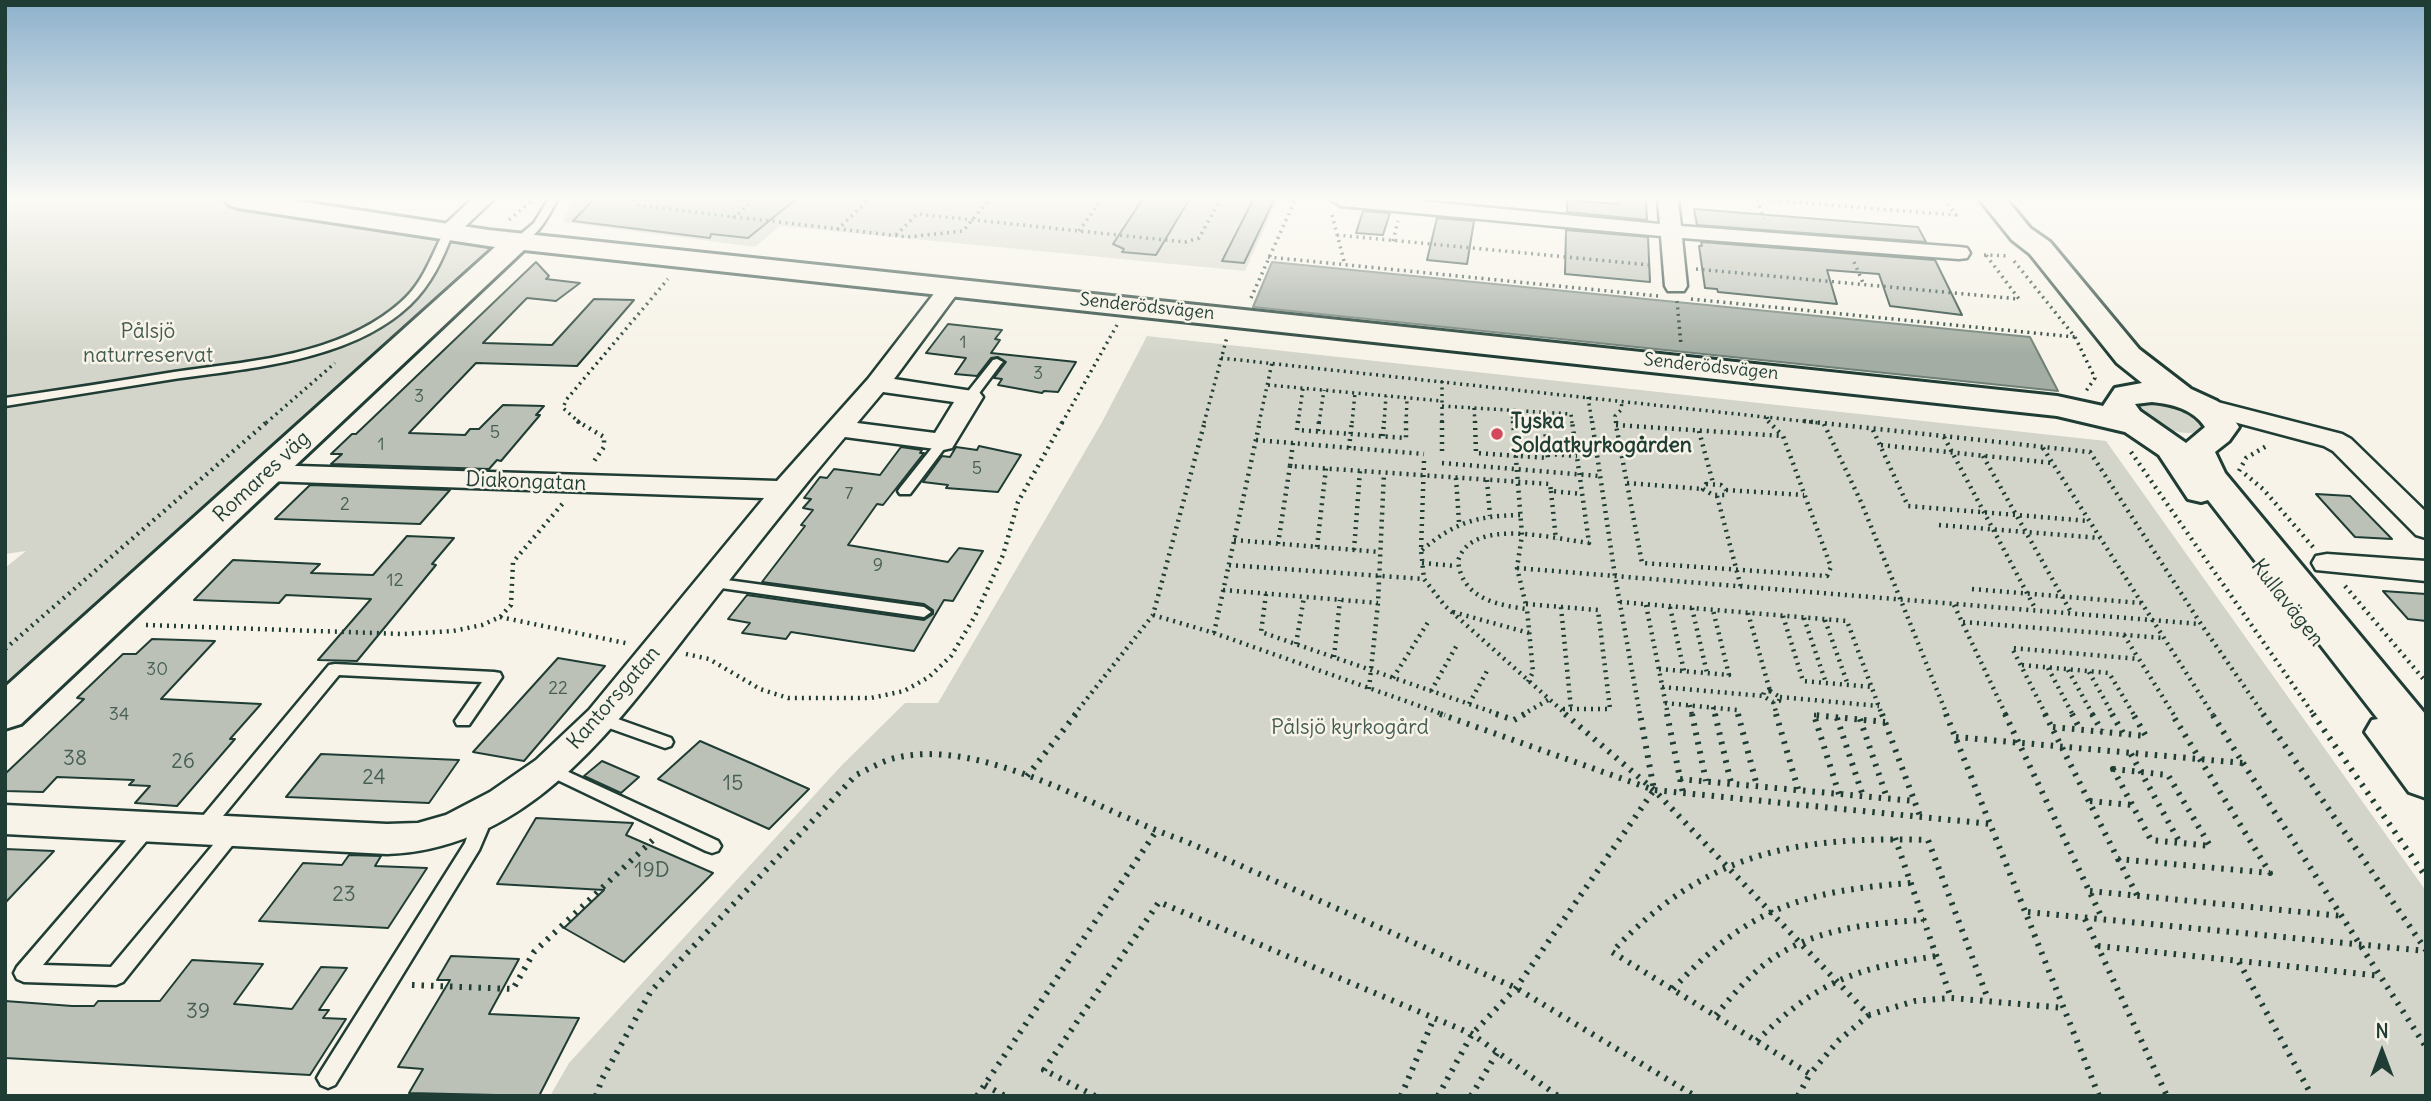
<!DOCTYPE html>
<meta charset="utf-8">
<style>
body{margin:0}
#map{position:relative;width:2431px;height:1101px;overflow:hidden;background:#f7f3e8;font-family:Delius,sans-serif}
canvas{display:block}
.frame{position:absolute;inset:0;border:7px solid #1f3d34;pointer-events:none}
.north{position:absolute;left:2347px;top:1017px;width:70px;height:70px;-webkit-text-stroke:5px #f7f3e8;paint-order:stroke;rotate:0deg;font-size:19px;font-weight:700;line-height:28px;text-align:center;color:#1f3d34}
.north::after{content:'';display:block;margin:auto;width:24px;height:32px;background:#1f3d34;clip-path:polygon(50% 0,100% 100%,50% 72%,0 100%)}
</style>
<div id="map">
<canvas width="2431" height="1101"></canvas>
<div class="frame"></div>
<div class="north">N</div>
</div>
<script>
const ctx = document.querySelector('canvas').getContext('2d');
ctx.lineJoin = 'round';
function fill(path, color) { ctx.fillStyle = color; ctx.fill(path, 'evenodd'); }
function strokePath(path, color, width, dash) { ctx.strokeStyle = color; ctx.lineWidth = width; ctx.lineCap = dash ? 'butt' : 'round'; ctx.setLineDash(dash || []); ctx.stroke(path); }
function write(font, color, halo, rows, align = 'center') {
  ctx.font = font + ' Delius,sans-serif'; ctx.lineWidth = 5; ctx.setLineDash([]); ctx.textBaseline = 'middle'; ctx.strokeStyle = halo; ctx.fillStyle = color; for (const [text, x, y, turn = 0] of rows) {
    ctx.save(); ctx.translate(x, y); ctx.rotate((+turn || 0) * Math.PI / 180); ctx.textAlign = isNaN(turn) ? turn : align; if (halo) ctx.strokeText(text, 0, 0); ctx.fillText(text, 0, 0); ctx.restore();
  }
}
const green = new Path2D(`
 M5,200H272L489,234L477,244L492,247L496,252L5,698V568L26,551L5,554Z
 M573,200H1277L1245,271L780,226L755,247L563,222Z
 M1147,336L2106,441L2426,891V1096H550L569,1063L842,765L905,703H938L1101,424Z
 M2159,397L2208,419L2204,431C2176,438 2156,425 2132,411L2136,400Z`);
const water = new Path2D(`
 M1272,262L2030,337L2058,391L1253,307Z`);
const building = new Path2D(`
 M593,200H795L748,238L711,234L710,238L573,221Z
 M1142,200H1189L1156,255L1122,252L1124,249L1113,244Z
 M1253,200H1274L1244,263L1222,261Z
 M1567,200L1618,204V200H1646L1647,220L1567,212Z
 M1694,209L1918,227L1926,242L1697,225Z
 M1363,211L1390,213L1383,235L1356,233Z
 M1437,218L1474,221L1467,264L1427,260Z
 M1566,230L1648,237L1650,282L1565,274Z
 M1701,242L1935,260L1962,315L1890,306L1879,274L1827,270L1837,304L1718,292L1717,289L1705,288L1699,246H1702Z
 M536,262L549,276L546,279L580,283L556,301L527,298L483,343L552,345L594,299L634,300L577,366L476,363L409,433L465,435L470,429H479L503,405L544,406L536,415H540L501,461L497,460L489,469L331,464L342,454H331L352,434H356Z
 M948,324L1002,330L995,339L1000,340L991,353L1076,362L1058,392L1044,391L1042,393L998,385L1002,379L994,378L1006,362L998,357L991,358L977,376L955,374L966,358L926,353Z
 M979,446L1021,455L998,492L946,488L948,485L923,482L942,456L950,457L956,447L977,450Z
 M901,447L922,450L920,453H924L883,505L877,504L848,545L948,562L959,548L983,551L953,601L944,600L914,651L791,632L786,639L742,633L750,623L728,619L747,595L924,620L933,614V610L924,604L762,582L805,526L801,525L813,510L803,508L811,499L804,498L820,477L827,478L834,469L880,475Z
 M310,485L450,490L420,524L275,519Z
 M2316,494L2350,496L2392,539L2355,537Z
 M407,536L454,538L432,564L436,565L357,661L318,660L371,599L286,595L279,603L194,600L233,560L320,564L311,573L373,575Z
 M2383,591L2426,594V621L2408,619Z
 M152,639L215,641L161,699L261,704L230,739H235L177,806L135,803L150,786L129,785L134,780L57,777L43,792L5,791V774L84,699L77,698L123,654H136Z
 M558,658L605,666L524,761L473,752Z
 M700,741L753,764L809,789L769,829L658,779Z
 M321,754L459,760L429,803L286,797Z
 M602,761L639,777L621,793L584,776Z
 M536,818L633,823L626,835L713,873L624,962L564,928L604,890L497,884Z
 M5,849L54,851L5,903Z
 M349,855L381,856L375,866L427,868L388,928L259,921L303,863L342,865Z
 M451,956L519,959L489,1014L579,1018L539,1096L409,1093L423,1069L398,1067L450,980H437Z
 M192,960L263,964L234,1004L292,1009L321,967L347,968L319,1010H329L323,1018L346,1019L310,1075L5,1058V1001L72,1006H94L98,1001H160Z`);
const pathFar2 = new Path2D(`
 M634,200V203L643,206L907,237L963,231L989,200
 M1757,200L1764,219
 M1767,200L1956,215L1945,200
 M1332,215L1345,265
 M733,218L754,200
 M509,220L531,201
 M837,230L868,200
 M1079,231L1101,200
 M896,235L917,214L1185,242L1199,238L1220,200
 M1337,235L1650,265
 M1393,241L1398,221
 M1984,255L2010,256
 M1268,257L1658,296
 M2014,261L2075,337L2095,378L2086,391
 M1854,262L1864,285
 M1696,269L2019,299L1986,255
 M1251,298L1295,200
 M1691,299L2075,337
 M1677,301L1681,345
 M1221,358L1820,423
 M1442,381V423
 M1268,385L1442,401
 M1588,397L1592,423
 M1442,406L1571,414L1572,423
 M1474,408L1475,423
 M1512,410L1513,423
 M1543,412L1544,423
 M1767,417L1769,423
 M266,423L335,363
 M580,423L563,408L566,400L668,279
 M1062,423L1117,325
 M1204,423L1227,337
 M1259,423L1272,363
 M1298,423L1303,388
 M1319,423L1324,390
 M1352,423L1355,393
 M1384,423L1386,396
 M1406,423L1407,399
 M1616,423L1615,416L1621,410L1622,401`);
const pathFar1 = new Path2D(`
 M577,421L604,437V447L592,464
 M1298,421L1297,430L1406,438V421
 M1442,421V455
 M1475,421L1476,453L1548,458L1544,421
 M1513,421L1522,535L1517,568L1526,605
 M1592,421L1615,576L1640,715
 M1616,421V425
 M1768,421L1782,435
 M1804,421L2090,452L2201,624L2264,715
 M1824,424L1862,504L1947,715
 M1616,425L1783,436L1831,567L1827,576L1642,563Z
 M1873,430L1908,506L2089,521
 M1318,431L1319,421
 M1699,431L1713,483
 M1383,436L1384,421
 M1944,437L2036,610
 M1256,440L1424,454
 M1293,443L1290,466L1550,484L1551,491L1582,494
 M1881,445L2053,463
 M1349,448L1352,421
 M2043,448L2213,715
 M2131,452L2314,715
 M1548,454L1577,456
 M1983,456L2072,614
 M1424,461L1421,550L1424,579
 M1442,463L1599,476
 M2239,471L2246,458L2268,445
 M2245,474L2263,489L2313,547
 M1456,478L1459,522
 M1487,480L1490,516
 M1627,483L1703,489
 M1706,484L1721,485L1726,490L1725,495H1713L1703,489Z
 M1726,490L1804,495
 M1551,491L1556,540
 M1717,496L1741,587
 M1939,525L2100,538
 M1234,540L1380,552
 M1278,544L1290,466
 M1317,547L1326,468
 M1354,550L1360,471
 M1422,550C1455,522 1477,516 1520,515
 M1422,563L1456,566
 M1229,565L1424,579L1445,606L1567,715
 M1517,568L2200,624
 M2345,586L2426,682
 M1972,589L2141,603
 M1223,590L1378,603
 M1266,594L1261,632L1501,715
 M1620,602L1847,621L1882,715
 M1526,604L1598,610L1610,709H1559
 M1646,605L1668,715
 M1954,605L2006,715
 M1561,607L1571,709
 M1670,607L1684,671
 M1692,608L1707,673
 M1453,612L1529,633
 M1748,613L1770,691
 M1153,615L1214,633L1445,715
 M1783,616L1803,681L1872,687
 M500,617L630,644
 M1804,618L1826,683
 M1825,620L1848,685
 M1963,622L2163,638
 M146,625L403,634L453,631L482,625L500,617L511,605L513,562L564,502
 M1214,633L1260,421
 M2124,635L2138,658
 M1296,644L1304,597
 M5,649L268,421
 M686,654L709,659L760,689L788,698H871L904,691L929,677L951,656L975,616L1003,555L1018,502L1063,421
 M1334,657L1340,600
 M2022,665L2109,673L2134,715
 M2048,668L2073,715
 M1659,669L1729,675L1713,610
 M2068,670L2093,715
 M2089,672L2113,715
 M1393,678L1430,619
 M1528,682L1533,672L1527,609C1496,605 1462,598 1458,561C1471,516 1555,539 1589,543L1572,421
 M1662,687L1763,696
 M1369,689L1378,603L1384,473
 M1431,691L1458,643
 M1770,691L1780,697L1779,701L1773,702L1763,696L1764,692Z
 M1780,697L1879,706
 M1773,702L1777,715
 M1665,703L1737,710L1738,715
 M1469,704L1487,671
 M1690,705L1692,715
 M1713,707L1715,715
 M1074,715L1153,615L1205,421
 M1522,715L1548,700
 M1814,715H1818
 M2046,715L2012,648L2139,659L2174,715`);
const path = new Path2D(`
 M1440,714L1654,790L1991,824
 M1496,714L1514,720L1525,714
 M1565,714L1654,790L1869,1015L1915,1001L1951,998L2065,1008
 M1667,714L1683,793
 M1692,714L1706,781
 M1715,714L1731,783
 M1738,714L1757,786
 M1776,714L1798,789
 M1882,714L1920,816
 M1946,714L2099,1096
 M2005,714L2103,920
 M2045,714L2118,859L2270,873L2172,714
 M2072,714L2080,729
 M2092,714L2102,731
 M2112,714L2123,733
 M2263,714L2426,950
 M2313,714L2426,877
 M1837,718L1863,796
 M1860,719L1887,798
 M2053,727L2146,736L2133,714
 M1956,737L2243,763L2212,714
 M2131,754L2180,843
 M2243,763L2426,1047
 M2113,769L2168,775L2210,846L2151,840Z
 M1027,776L1076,714
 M1680,779L1914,801
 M1839,794L1814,715L1885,722
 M2090,801L2132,805
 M1895,838L1951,998
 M2118,859L2137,895
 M2090,891L2342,916
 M2028,912L2426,951
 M2085,919L2167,1096
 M2098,946L2381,976
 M2239,962L2312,1096
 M412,985L513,989L534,952L655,838
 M1673,989C1747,908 1803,891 1911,883
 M1716,1015C1731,997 1746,979 1765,964C1809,929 1870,923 1924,920
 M1869,1015L1838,1041L1810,1074L1612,952C1705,852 1796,836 1928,840L1988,999
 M1757,1041C1815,982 1856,968 1937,956
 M985,1085L1005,1096
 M596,1096L602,1079L651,991L856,775C869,769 882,761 895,758C984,736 1101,813 1185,841L1516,988L1695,1096
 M977,1096L1155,833
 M1095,1096L1044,1070L1159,902L1472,1034L1558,1096
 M1401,1096L1434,1018
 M1438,1096L1472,1034L1516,988L1654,790L1640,714
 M1471,1096L1497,1053
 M1798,1096L1810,1074`);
const lane = new Path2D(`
 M548,200H557C549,215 535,244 515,243V239L534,223Z
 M445,230L453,232C443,259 431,285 410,305C351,361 251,368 174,379C118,388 62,397 5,406V398C62,390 118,381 174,372C251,361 340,356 401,302C424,282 431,256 445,230Z
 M997,359L1003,362L1001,364L974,400H966V394L993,360Z
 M943,438L949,442L947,445L910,494H900L898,491L900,488L939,439Z
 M712,578L924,607L931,612L924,617L707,586L705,583Z
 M335,664L494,672L500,673L502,677L469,725H457L455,721L482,682L339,675L209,833L203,835L197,833L194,828L197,823L329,665Z
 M601,713L671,738L673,742L671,746L665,748L595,723L593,719L595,715Z
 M549,763L718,841L721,846L718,851L712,853L706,851L543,773L541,769L543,765Z
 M475,810L481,812L488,829L479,850L335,1085L328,1088L321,1085L317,1078L321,1071L465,843L470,829L466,817L469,812Z
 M148,820L154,822L157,827L154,832L43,965L111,967L228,827L234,825L240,827L243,832L123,982L116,985L24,982L17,979L14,973L17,967L142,822Z`);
const street = new Path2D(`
 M471,200H493L455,236H441L438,232L441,228Z
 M1331,200H1409L1660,224L1658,200H1678L1681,226L1959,247L1967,248L1970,253L1967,258L1959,259L1682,238L1687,286L1684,291H1668L1665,286L1661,236L1341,206Z
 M951,280L959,282L962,287L894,379L979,392L983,397L952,448L943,450L845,437C796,495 749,555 702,615C620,719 533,849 387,854L5,834V805L387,824L418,823L446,815L490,792L536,760L589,710L764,498L266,481L256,479L252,473L256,467L266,465L777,481L868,379L943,282ZM883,392L954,402L935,433L857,423Z
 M2198,397L2342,434L2351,439L2426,512V538L2416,535L2333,451L2324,446L2189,410L2185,405L2189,400Z
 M2327,554L2426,561V581L2316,570L2312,563L2316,556Z`);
const secondary = new Path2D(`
 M225,200H291L488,230L2057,396L2103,406L2115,388L2142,383L2117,363L2030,254L2012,240L1980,200H2007L2030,228L2050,242L2139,349L2191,389L2217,401L2227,409L2239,427L2229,441L2215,452L2225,473L2426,715V798L2409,792L2365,732L2372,720L2378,719L2208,500L2201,502L2188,499L2159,455L2125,432L2057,416L524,250L21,724L5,729V687L495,247L238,208L229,205ZM2152,402C2172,404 2193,409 2205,427L2186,443L2140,411L2135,404Z`);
const markers = [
 [1497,434,7,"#d1495b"]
];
const farStreetnames = [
 ["Senderödsvägen",1147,307,6],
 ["Senderödsvägen",1711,367,6]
];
const numberNames = [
 ["1",963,343],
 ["3",1038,374],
 ["3",419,397],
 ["5",495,433],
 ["1",381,445],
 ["5",977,469],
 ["7",849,494],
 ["2",345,505],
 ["9",878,566],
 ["12",395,581],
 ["30",157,670],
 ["22",558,689],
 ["34",119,715]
];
const parkNames = [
 ["Pålsjö",148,332],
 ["naturreservat",148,356],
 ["Pålsjö kyrkogård",1350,728]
];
const poiNames = [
 ["Tyska",1511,422],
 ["Soldatkyrkogården",1511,446]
];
const streetNames = [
 ["Romares väg",262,477,-43],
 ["Diakongatan",526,482,2],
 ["Kullavägen",2287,603,52],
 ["Kantorsgatan",614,698,-49]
];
const nearNumbernames = [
 ["38",75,759],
 ["26",183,762],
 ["24",374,778],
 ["15",733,784],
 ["19D",652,871],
 ["23",344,895],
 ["39",198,1012]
];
fill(green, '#d3d5ca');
fill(water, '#a4ada3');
strokePath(water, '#6f8077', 2);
fill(building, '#bbc1b6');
strokePath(building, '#1f3d34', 2);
strokePath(lane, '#1f3d34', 5);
strokePath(street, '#1f3d34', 5);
strokePath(secondary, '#1f3d34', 6);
strokePath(pathFar2, '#1f3d34', 3.5, [2, 4.5]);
strokePath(pathFar1, '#1f3d34', 4.5, [2, 5]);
strokePath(path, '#1f3d34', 6, [2.5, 7]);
fill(lane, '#f7f3e8');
fill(street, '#f7f3e8');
fill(secondary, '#f7f3e8');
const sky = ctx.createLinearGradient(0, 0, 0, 355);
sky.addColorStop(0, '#8db1cc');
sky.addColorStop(0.56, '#fbfaf5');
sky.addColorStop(1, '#fbfaf500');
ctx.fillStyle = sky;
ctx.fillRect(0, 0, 2431, 355);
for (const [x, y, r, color] of markers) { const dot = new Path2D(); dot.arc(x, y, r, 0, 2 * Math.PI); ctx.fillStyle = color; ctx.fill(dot); strokePath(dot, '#f7f3e8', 2.5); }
write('18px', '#1f3d34', '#f7f3e8', farStreetnames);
write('18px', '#465e54', null, numberNames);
write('21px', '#435b52', '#f7f3e8', parkNames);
write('bold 21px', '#1f3d34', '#f7f3e8', poiNames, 'left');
write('21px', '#1f3d34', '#f7f3e8', streetNames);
write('21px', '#465e54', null, nearNumbernames);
</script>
